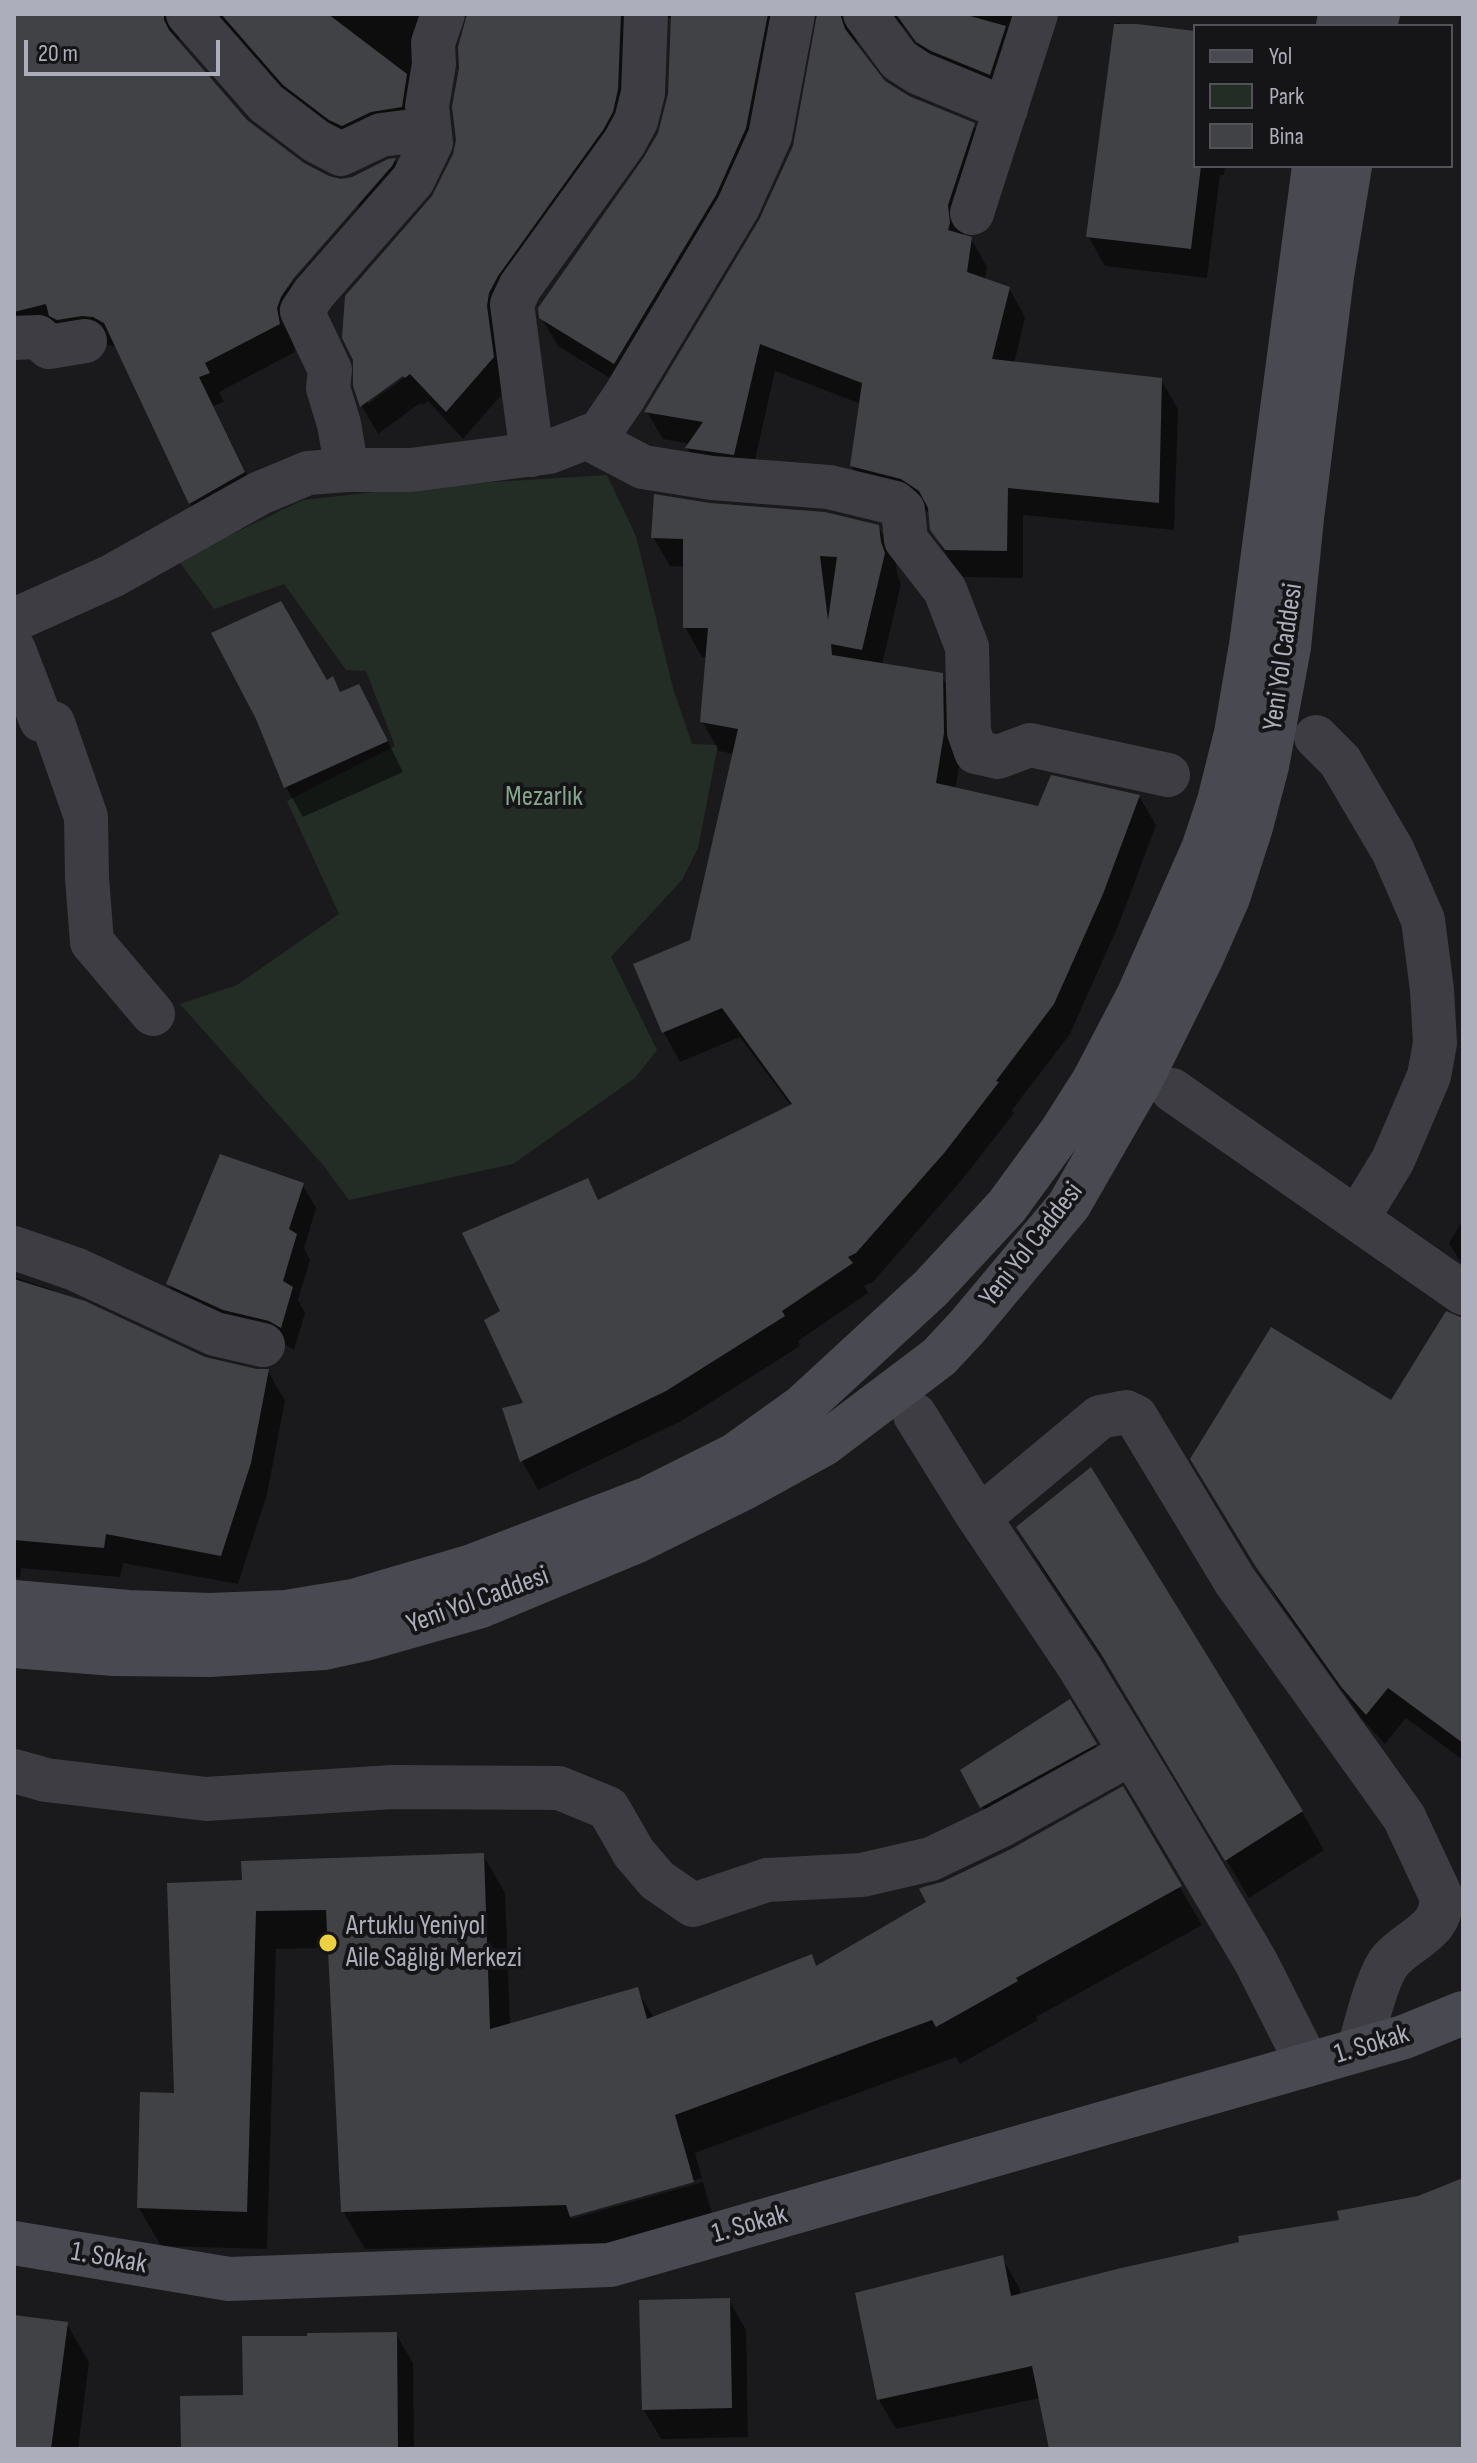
<!DOCTYPE html>
<meta charset="utf-8">
<style>
body{margin:0}
#map{position:relative;width:1477px;height:2463px;overflow:hidden;background:#1a1a1c;font-family:"Sofia Sans Condensed",sans-serif}
canvas{display:block}
.frame{position:absolute;inset:0;border:16px solid #adaebb;pointer-events:none}
.legend{position:absolute;left:1193px;top:24px;width:260px;height:144px;box-sizing:border-box;background:#151517;border:2px solid #525259;margin:0;padding:10px 14px;list-style:none;font-size:24px;color:#adaebb}
.legend li{display:flex;align-items:center;gap:16px;height:40px}
.legend b{width:40px;border:2px solid #525259}
.scale{position:absolute;left:24px;top:40px;width:196px;height:36px;box-sizing:border-box;border:4px solid #adaebb;border-top:0;padding-left:10px;font-size:24px;line-height:28px;white-space:nowrap;color:#adaebb;-webkit-text-stroke:6px #151517;paint-order:stroke}
</style>
<div id="map">
<canvas width="1477" height="2463"></canvas>
<div class="frame"></div>
<ul class="legend">
<li><b style="height:10px;background:#494951"></b>Yol</li>
<li><b style="height:22px;background:#242c26"></b>Park</li>
<li><b style="height:22px;background:#414246"></b>Bina</li>
</ul>
<div class="scale">20 m</div>
</div>
<script>
const ctx = document.querySelector('canvas').getContext('2d');
ctx.lineJoin = 'round';
function fill(path, color) { ctx.fillStyle = color; ctx.fill(path, 'evenodd'); }
function strokePath(path, color, width, dash) { ctx.strokeStyle = color; ctx.lineWidth = width; ctx.lineCap = dash ? 'butt' : 'round'; ctx.setLineDash(dash || []); ctx.stroke(path); }
function write(font, color, halo, rows, align = 'center') {
  ctx.font = font + ' "Sofia Sans Condensed",sans-serif'; ctx.lineWidth = 8; ctx.setLineDash([]); ctx.textBaseline = 'middle'; ctx.strokeStyle = halo; ctx.fillStyle = color; for (const [text, x, y, turn = 0] of rows) {
    ctx.save(); ctx.translate(x, y); ctx.rotate((+turn || 0) * Math.PI / 180); ctx.textAlign = isNaN(turn) ? turn : align; if (halo) ctx.strokeText(text, 0, 0); ctx.fillText(text, 0, 0); ctx.restore();
  }
}
const green = new Path2D(`
 M607,475L636,536L673,688L692,744L718,745L698,848L682,880L611,957L657,1050L635,1078L513,1164L349,1200L323,1165L180,1004L237,985L339,914L287,801L395,746L366,671L346,670L284,584L214,609L178,560L303,500L428,486Z`);
const shadow = new Path2D(`
 M14,14H1041L1006,102L935,70L904,27L894,19L857,34L856,46L884,82L909,98L973,125L990,153L963,235L971,239L987,267L985,280L1009,288L1025,317L1014,364L1161,380L1178,409L1174,530L1023,515V578L963,577L949,559L932,530L931,514L919,507L869,494L852,466L861,404L775,371L750,482L703,476L687,448L690,444L663,439L647,412L761,221L795,147L819,19L814,17L761,158L631,391L558,346L541,317L646,159L662,128L670,95L673,19L665,17L633,119L513,305L509,386L463,439L428,401L422,405L420,403L378,434L362,406L355,385L433,198L455,155L469,18L456,17L418,135L359,154L179,36V45L246,121L300,163L329,178L341,181L395,160L411,188L292,338L295,352L219,392L224,402L213,406L260,501L207,531L190,503L118,349L111,345L99,344L14,340ZM354,206H360L288,288L285,285ZM410,369L412,372L368,404V399Z
 M1116,23L1195,33V166H1225L1224,175H1220L1207,278L1105,266L1088,236Z
 M878,527L895,556L897,574L901,584L882,665L941,675L958,704L960,763L955,790L1039,808L1139,796L1156,825L1119,924L1070,1034L1012,1110L1014,1113L961,1181L873,1282L864,1286L868,1293L798,1341L800,1346L683,1420L538,1490L522,1461L526,1404L502,1312L599,1201L792,1107L740,1037L680,1062L664,1033L636,965L692,941L734,754L719,751L702,721L708,657H702L685,627V567L670,566L653,537Z
 M341,694L375,716L403,772L303,817L286,787L258,719Z
 M302,1184L316,1208L304,1248L310,1260L298,1300L305,1313L294,1350L284,1344L182,1308L168,1284Z
 M1463,1220V1266L1449,1243Z
 M14,1277L53,1290L55,1294L204,1359L268,1371L285,1401L267,1494L238,1584L123,1563L120,1577L21,1568L20,1578L14,1577Z
 M1463,1320V1760L1406,1718L1385,1744L1363,1720L1277,1599L1211,1490L1392,1403Z
 M1018,1528L1302,1812L1324,1850L1249,1898L1126,1693L1041,1567Z
 M1095,1745L1112,1774L999,1836L982,1807Z
 M1122,1789L1202,1925L1036,2017L1038,2020L960,2064L956,2057L695,2153L702,2178L571,2215V2219L703,2182L714,2221L593,2254L587,2243L365,2249L343,2211L330,1948L276,1949L267,2249L161,2246L139,2208L244,1882L483,1855L505,1893L510,2025L637,1990L654,2018L817,1968L929,1903L942,1883L1012,1850Z
 M1463,2180V2449H1051L1040,2398L896,2429L879,2400L1002,2258L1019,2287L1021,2296L1341,2221L1418,2198Z
 M729,2300L746,2330L748,2437L661,2439L644,2410Z
 M14,2317L67,2324L89,2362L78,2449H14Z
 M396,2334L413,2363L414,2449H183L245,2397Z`);
const building = new Path2D(`
 M14,14H164V20L169,30L247,120L304,163L329,176L341,179L352,177L388,159L396,158L392,166L293,279L281,297L277,308L280,324L205,363L210,373L199,377L245,472L189,504L104,323L93,317L82,316L57,320L49,316L46,304L14,312Z
 M221,14H328L407,74L402,107L371,112L342,126L329,120L283,85Z
 M467,14H621L618,89L613,112L603,130L498,276L489,293L487,306L494,357L446,412L410,374L405,378L403,376L360,407L353,386V360L342,338L345,296L432,196L453,154L456,140L452,107L459,68L458,47Z
 M671,14H768L746,128L716,195L614,364L539,318L538,308L644,157L658,133L668,94Z
 M817,14H840L845,29L885,81L909,96L975,123L948,205L950,223L948,230L972,237L967,272L1010,287L992,359L1162,378L1159,503L1008,488L1007,551L945,550L930,530L928,508L919,491L901,479L850,466L862,383L760,344L734,455L685,448L703,422L644,412L759,220L793,146Z
 M896,14H963L1006,26L990,75L931,51L916,42Z
 M1114,24H1137L1195,31V166H1201L1191,249L1086,237Z
 M654,494L710,503L825,512L879,525L881,542L885,553L862,650L831,644L832,655L943,673L944,733L936,783L1038,806L1051,775L1140,795L1103,894L1054,1004L996,1081L999,1082L945,1152L856,1253L848,1257L853,1263L782,1311L785,1316L666,1391L520,1462L502,1408L523,1403L484,1320L500,1311L462,1233L588,1178L598,1200L792,1104L722,1008L662,1033L633,964L690,940L738,729L700,722L708,628H683V539L651,538ZM820,556L837,557L828,620Z
 M281,601L327,680L333,676L340,692L359,684L388,741L284,788L256,719L211,633Z
 M220,1154L304,1183L289,1229L297,1234L283,1281L293,1287L281,1328L269,1321L223,1310L166,1284Z
 M14,1279L85,1301L205,1357L257,1369H269L251,1463L221,1556L106,1534L104,1548L14,1540Z
 M1446,1311L1463,1318V1743L1388,1688L1366,1715L1342,1688L1256,1567L1190,1459L1271,1327L1391,1400Z
 M1091,1467L1303,1811L1225,1861L1101,1654L1016,1527Z
 M1070,1699L1097,1744L980,1808L960,1770Z
 M1123,1786L1182,1886L1016,1978L1018,1981L936,2027L932,2020L675,2115L694,2182L570,2217L566,2205L341,2212L326,1910L256,1911L247,2212L137,2208L140,2092L174,2093L167,1883L242,1880L241,1861L484,1853L490,2029L638,1987L647,2019L812,1954L816,1966L926,1902L919,1889L923,1887L942,1882L1011,1849Z
 M1463,2178V2449H1049L1032,2366L877,2400L855,2293L1003,2255L1011,2296L1121,2268L1239,2242L1238,2236L1339,2220L1337,2211L1418,2196Z
 M730,2298L732,2408L642,2410L639,2300Z
 M14,2315L68,2322L51,2449H14Z
 M397,2332L398,2449H181L180,2396L243,2395L242,2336H307V2333Z`);
const street = new Path2D(`
 M188,14L266,103L316,141L341,154L381,135L429,129
 M865,14L899,60L919,73L1006,109
 M972,213L1036,14
 M14,338L38,337L49,347L85,341
 M586,437L643,467L712,478L829,487L895,503L903,510L906,540L945,590L967,647L969,732L976,752L998,757L1030,745L1168,775
 M532,455L512,304L520,287L624,143L636,121L643,93L646,14
 M347,470L339,424L328,388L330,370L302,311L314,293L413,180L431,143L427,106L434,64L433,43L443,14
 M14,620L112,576L260,493L308,473L347,470H411L549,452L600,432L624,397L738,207L770,136L793,14
 M14,650L41,720L53,723L86,817L87,878L92,942L153,1014
 M1316,737L1340,761L1393,851L1423,920L1432,990L1435,1043L1429,1076L1393,1160L1357,1219
 M1172,1090L1463,1293
 M14,1248L75,1269L215,1334L263,1345
 M915,1415L974,1510L1080,1668L1159,1798L1256,1962L1308,2065
 M980,1517L1100,1417L1126,1412L1136,1417L1235,1581L1404,1817L1441,1896C1444,1932 1409,1938 1390,1961C1377,1977 1365,2028 1359,2049
 M14,1771L46,1780L206,1799L392,1787L559,1788L608,1808L634,1853L657,1880L693,1905L767,1880L862,1875L931,1859L1000,1826L1131,1753`);
const secondary = new Path2D(`
 M1338,26L1340,14
 M1375,26L1378,14
 M14,1602L128,1612L210,1615L286,1612L353,1601L472,1566L649,1498L735,1455L802,1407L931,1288L1007,1206L1061,1132L1094,1080L1139,994L1203,849L1219,801L1236,733L1251,645L1314,166
 M14,1646L114,1654L209,1655L324,1648L365,1639L481,1606L635,1542L746,1487L824,1444L939,1357L967,1327L1069,1205L1142,1078L1202,957L1228,898L1251,827L1267,766L1289,647L1302,518L1332,276L1350,166
 M14,2243L229,2279L610,2265L1404,2037L1463,2013`);
const markers = [
 [328,1943,10,"#ecd242"]
];
const streetNames = [
 ["Yeni Yol Caddesi",1284,657,-82],
 ["Yeni Yol Caddesi",1032,1245,-52],
 ["Yeni Yol Caddesi",478,1601,-20],
 ["1. Sokak",1372,2045,-17],
 ["1. Sokak",750,2225,-16],
 ["1. Sokak",109,2259,10]
];
const parkNames = [
 ["Mezarlık",544,798]
];
const poiNames = [
 ["Artuklu Yeniyol",346,1927],
 ["Aile Sağlığı Merkezi",346,1959]
];
fill(green, '#242c26');
fill(shadow, '#0007');
fill(building, '#414246');
strokePath(street, '#3d3d43', 44);
strokePath(secondary, '#494951', 44);
for (const [x, y, r, color] of markers) { const dot = new Path2D(); dot.arc(x, y, r, 0, 2 * Math.PI); ctx.fillStyle = color; ctx.fill(dot); strokePath(dot, '#151517', 3); }
write('28px', '#adaebb', '#151517', streetNames);
write('28px', '#85a58d', '#151517', parkNames);
write('28px', '#adaebb', '#151517', poiNames, 'left');
</script>
